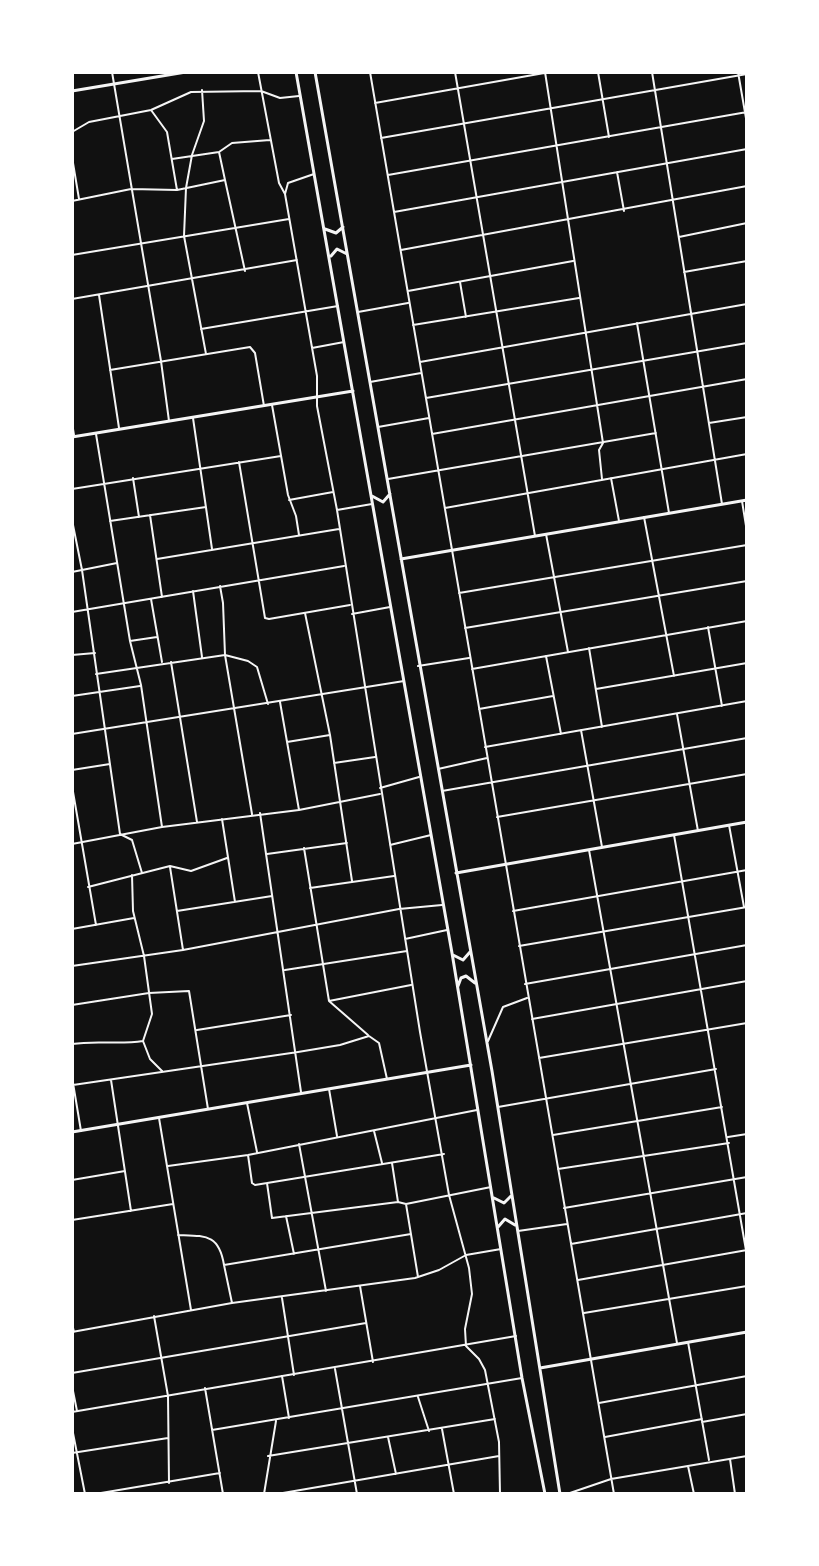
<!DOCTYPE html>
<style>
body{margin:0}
#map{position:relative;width:819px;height:1566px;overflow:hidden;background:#111;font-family:Jost,sans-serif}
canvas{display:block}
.frame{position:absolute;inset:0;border:74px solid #fff;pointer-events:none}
</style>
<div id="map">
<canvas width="819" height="1566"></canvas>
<div class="frame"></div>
</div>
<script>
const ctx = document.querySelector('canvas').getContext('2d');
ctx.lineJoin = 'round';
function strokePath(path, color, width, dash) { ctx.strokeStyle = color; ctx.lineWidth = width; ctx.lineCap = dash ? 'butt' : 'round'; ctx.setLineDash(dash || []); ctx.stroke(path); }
const minor = new Path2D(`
 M112,72L161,361L169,421
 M258,72L279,183L285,194L317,376V406L337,510L420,1032L449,1195L469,1268L472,1294L465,1329L466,1346L479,1359L485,1370L499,1442L500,1494
 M370,72L614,1494
 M455,72L535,536
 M545,72L603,443L599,450L602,479
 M598,72L609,137
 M652,72L722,504
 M738,72L747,124
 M202,90L204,121L192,155L186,188L184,236L206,354
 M375,103L550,72
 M151,110L167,132L177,190
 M72,132L89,122L151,110L191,92L261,91L280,98L299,96
 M381,138L747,74
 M72,157L79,199
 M172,159L219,152L232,143L270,140
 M617,172L624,211
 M388,175L747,112
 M225,180L245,271
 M285,194L288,183L314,174
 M72,201L131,189L177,190L225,180L219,152
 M394,212L747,149
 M679,237L747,223
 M401,250L747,186
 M72,255L289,219
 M684,272L747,261
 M460,282L466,317
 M408,291L573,261
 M99,295L119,428
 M72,299L297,260
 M358,312L408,303
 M637,323L669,513
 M413,325L579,298
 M201,329L338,306
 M312,348L344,342
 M420,362L747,304
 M110,370L250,347L255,353L264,406
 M370,382L421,373
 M426,398L747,343
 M272,405L288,495L296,516L299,535
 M193,418L212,549
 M72,423L74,435
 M709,423L747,417
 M378,427L429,418
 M96,434L130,641L141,685L162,827
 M432,434L747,379
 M239,462L265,618L269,619L350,605
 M133,478L139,517
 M611,478L619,521
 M388,479L656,433
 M72,489L281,456
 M289,500L333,492
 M742,501L747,532
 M445,508L747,454
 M337,510L372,504
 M150,515L162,597
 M644,517L674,676
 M72,520L82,570L120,834L132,840L142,873
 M110,521L206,507
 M546,534L568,652
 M157,559L339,529
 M72,572L117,563
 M220,586L223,603L225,655L252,814
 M193,591L202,657
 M459,593L747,545
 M151,599L162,662
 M72,612L344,566
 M305,613L330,735L352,881
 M352,614L390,607
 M708,627L722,706
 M465,628L747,581
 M130,641L157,637
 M589,648L602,727
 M72,655L95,653
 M546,656L561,734
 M171,662L197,822
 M418,666L469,658
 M472,669L747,621
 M96,674L225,655L248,661L257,667L268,704
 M596,689L747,663
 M72,696L140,686
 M280,702L299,810
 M479,709L553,696
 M677,714L698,831
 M581,730L602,847
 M72,734L404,681
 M287,742L330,735
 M485,747L747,701
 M334,763L375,757
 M438,769L487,758
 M72,770L110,764
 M72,786L96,925
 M380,788L419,777
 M442,791L747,738
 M260,813L301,1092
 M497,817L747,774
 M222,819L235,902
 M729,825L744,907
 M674,835L747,1256
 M72,844L162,827L299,810L380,794
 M390,845L431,835
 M304,848L329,1001L368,1035
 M589,850L677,1343
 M267,854L347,843
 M170,867L183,950
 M132,875L133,911L144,956L152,1014L143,1041L150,1059L162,1071
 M88,887L170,866L191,871L227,858
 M310,888L394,876
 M177,911L272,896
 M513,911L747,870
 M72,929L134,918
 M405,939L447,930
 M519,946L747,907
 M72,966L183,950L399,909L442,905
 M285,970L407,951
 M525,984L747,945
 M329,1001L411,985
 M72,1005L149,993L189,991L208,1109
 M532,1019L747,981
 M197,1030L291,1015
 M488,1041L503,1007L527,998
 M72,1044C97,1040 118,1045 143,1041
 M539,1058L747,1023
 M72,1077L81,1131
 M111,1080L131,1211
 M73,1085L298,1052L340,1045L369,1036L379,1043L387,1079
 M329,1089L337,1136
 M247,1103L257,1152
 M498,1107L716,1069
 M159,1118L191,1310
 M374,1131L382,1163
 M553,1135L722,1107
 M728,1137L747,1134
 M299,1144L326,1291
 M248,1155L252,1183L255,1185L444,1154
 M392,1163L398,1202L406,1204L418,1277
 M168,1166L248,1155L477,1110
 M558,1169L729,1143
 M72,1180L125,1171
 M267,1183L272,1218L398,1202
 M406,1204L491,1187
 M564,1208L747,1177
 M286,1216L294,1254
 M72,1220L173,1204
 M518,1231L567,1224
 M178,1235C206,1236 219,1234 224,1265L411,1234
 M571,1244L747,1213
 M224,1265L232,1303
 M578,1280L747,1250
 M360,1286L373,1362
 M282,1298L294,1375
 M584,1313L747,1286
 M154,1316L168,1396L169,1483
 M72,1324L74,1332
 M72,1332L232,1303L415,1278L439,1270L466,1255L501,1249
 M688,1342L709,1460
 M335,1369L357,1494
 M72,1373L366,1323
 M282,1376L289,1418
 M72,1386L77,1411
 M205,1388L223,1494
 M418,1397L429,1431
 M599,1403L747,1376
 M72,1412L516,1336
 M702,1422L747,1414
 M72,1428L85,1494
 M442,1429L454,1494
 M212,1430L522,1378
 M388,1437L396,1474
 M605,1437L702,1419
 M72,1453L168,1438
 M268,1456L495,1419
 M730,1459L735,1494
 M688,1466L694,1494
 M95,1494L220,1473
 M264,1494L276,1421
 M277,1494L499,1456
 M567,1494L611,1479L747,1456`);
const tertiary = new Path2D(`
 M296,72L452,953L522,1378L545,1494
 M315,72L492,1071L560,1494
 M72,91L186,72
 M325,229L336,233L343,227
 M331,256L337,249L347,254
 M72,437L353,391
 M372,496L383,502L390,494
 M401,559L747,500
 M456,873L747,822
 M453,955L463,960L470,952
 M458,986L461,978L466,976L475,983
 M72,1132L471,1065
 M494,1198L504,1203L511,1196
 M498,1227L505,1219L515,1225
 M540,1368L747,1332`);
strokePath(minor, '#f5f5f5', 2);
strokePath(tertiary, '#f5f5f5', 3);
</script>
